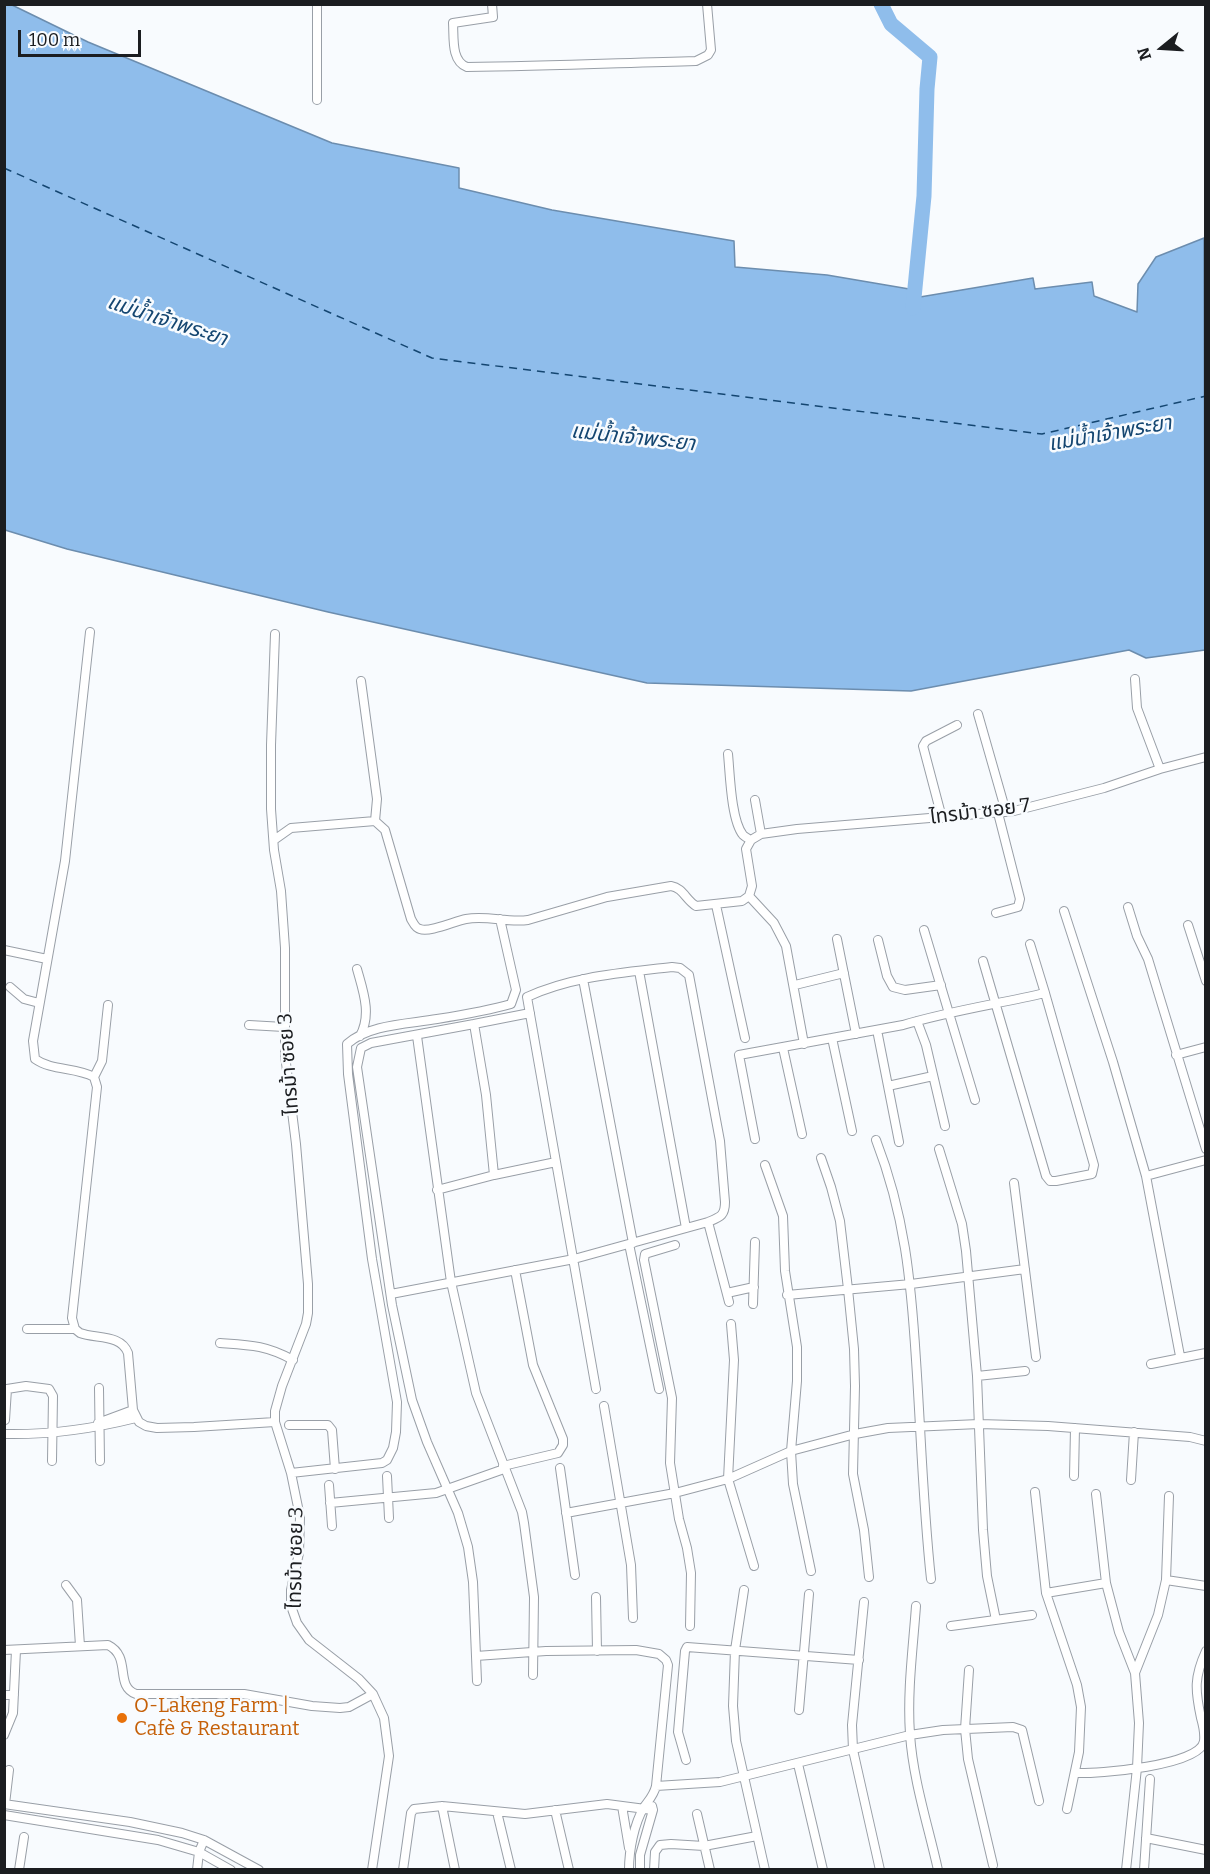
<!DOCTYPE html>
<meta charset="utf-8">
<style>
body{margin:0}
#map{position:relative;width:1210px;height:1874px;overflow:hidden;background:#f8fbfe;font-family:Bitter,serif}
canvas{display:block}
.frame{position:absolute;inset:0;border:6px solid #1b1d20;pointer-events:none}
.north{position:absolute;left:1132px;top:18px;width:60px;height:60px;-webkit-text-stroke:4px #f8fbfe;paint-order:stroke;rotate:252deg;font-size:16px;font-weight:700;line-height:24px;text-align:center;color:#1b1d20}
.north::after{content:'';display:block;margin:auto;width:21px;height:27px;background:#1b1d20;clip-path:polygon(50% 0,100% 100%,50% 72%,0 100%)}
.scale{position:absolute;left:18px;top:30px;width:123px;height:27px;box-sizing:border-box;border:3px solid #1b1d20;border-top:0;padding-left:8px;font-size:18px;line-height:21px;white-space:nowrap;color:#1b1d20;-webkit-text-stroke:4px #f8fbfe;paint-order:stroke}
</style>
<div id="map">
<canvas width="1210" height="1874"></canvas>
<div class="frame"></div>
<div class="north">N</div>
<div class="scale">100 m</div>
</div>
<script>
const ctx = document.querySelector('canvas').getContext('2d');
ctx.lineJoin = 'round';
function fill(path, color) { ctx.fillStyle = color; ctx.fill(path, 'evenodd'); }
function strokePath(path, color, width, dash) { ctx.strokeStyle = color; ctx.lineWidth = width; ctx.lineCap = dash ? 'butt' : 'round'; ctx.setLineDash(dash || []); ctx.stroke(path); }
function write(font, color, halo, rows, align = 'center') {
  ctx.font = font + ' Bitter,"Noto Sans Thai",serif'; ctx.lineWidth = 5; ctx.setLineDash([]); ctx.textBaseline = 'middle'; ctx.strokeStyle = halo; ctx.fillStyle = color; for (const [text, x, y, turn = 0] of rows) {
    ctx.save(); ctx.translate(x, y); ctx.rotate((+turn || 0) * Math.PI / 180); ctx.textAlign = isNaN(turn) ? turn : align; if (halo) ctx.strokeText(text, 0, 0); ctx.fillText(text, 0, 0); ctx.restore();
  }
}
const water = new Path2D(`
 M4,5H12L88,42L332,143L459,168V188L552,210L734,241L735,267L827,275L921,291L920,297L1033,278L1035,289L1092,282L1094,296L1137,312L1138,284L1156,257L1204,238L1205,650L1146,658L1129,650L911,691L647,683L328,612L67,549L5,530Z`);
const river = new Path2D(`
 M881,4L891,24L930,57L927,89L924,196L913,308`);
const ferry = new Path2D(`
 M4,168L432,358L1042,434L1206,396`);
const minor = new Path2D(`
 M492,4L493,17L453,23C454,38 451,61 467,67C544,66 619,63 696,61L708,55L711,50L707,4
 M317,100V4
 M90,632L65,861L33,1041L35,1059C52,1071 76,1067 94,1077L97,1087L72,1318L75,1329L80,1333C96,1339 121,1334 128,1353L133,1410L139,1422L146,1426L157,1428L194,1427L275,1422
 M275,634L271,745V809L274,850L281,891L285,948V1055L296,1144L308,1284V1313L306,1324L282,1386L275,1411V1422L291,1473L300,1517L299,1553L291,1590V1606L297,1623L309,1640L359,1679L373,1694L384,1718L389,1756L372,1870
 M1135,679L1137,708L1160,769
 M361,681L377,799L375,821
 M978,714L1006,812
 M728,754C730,774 731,820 743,835C744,836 749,839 751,840
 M755,800L761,834
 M942,818L923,746L926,741L957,725
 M274,840L291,828L375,821L385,830L411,919C413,922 415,928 420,929C429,933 455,921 466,919C487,915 507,923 528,920L607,897L671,886C683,888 686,900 696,906L742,901L749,896L752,886L746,849L751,840
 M751,840L761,834L797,829L1014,811L1104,788L1160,769L1206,757
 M749,896L774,923L786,946L804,1044
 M716,905L745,1038
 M1128,907L1137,936L1148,959L1206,1149
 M1064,911L1113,1062L1146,1176L1180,1356
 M996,913L1018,907L1020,899L998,813
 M1188,925L1206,981
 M924,930L975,1100
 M837,939L856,1034
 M878,940L887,976L893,987L905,990L941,985
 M1030,944L1045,993
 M4,950L47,959
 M357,969C363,991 372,1014 360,1036
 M639,971L686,1228
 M583,979L633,1243
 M795,985L844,973
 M10,987L24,999L39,1003
 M917,1021L926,1045L945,1126
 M474,1024L530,1013
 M249,1025L284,1027
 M877,1030L899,1142
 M417,1036L451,1282L476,1393L522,1512L524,1523L534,1597L533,1675
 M832,1038L852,1131
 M783,1048L802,1134
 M1176,1055L1206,1047
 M94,1077L102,1061L108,1005
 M888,1086L933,1076
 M755,1139L739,1055L903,1025C949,1011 998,1004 1045,993L1094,1165L1092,1174L1056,1181H1050L1046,1176L983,961
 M876,1140C905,1215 911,1281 916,1360C921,1433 923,1506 931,1579
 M939,1149L962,1224L966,1251L977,1376L983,1530L987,1576L996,1620
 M821,1158L831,1187L840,1221L848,1289L854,1349L855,1386L853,1474L864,1530L869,1577
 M765,1165L783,1216L785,1271L797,1347V1381L791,1451L793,1484L811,1571
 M494,1175L556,1162
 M1146,1176L1206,1160
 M1014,1183L1036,1357
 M437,1190L494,1175L486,1095L474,1024L371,1043L361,1048L357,1067L392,1305L412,1400L427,1442L458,1513L468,1547L473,1582L477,1681
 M629,1244L659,1389
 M675,1245L645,1254L644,1260L672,1398L670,1463L679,1519L687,1548L691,1573L690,1626
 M727,1293L754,1287
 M391,1294L574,1259L708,1222L729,1302
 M787,1295L911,1284L1025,1269
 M753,1304L755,1242
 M731,1324L734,1360L728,1479L754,1566
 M27,1329H75
 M220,1343C249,1345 266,1345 293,1360
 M1151,1364L1206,1353
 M977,1376L1025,1371
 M99,1388L100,1461
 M596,1389L527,997C573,976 622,973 672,967L680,968L689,975L720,1141L725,1202C725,1216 720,1217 708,1222
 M604,1406L631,1565L633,1618
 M5,1420L7,1389L26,1386L49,1389L53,1396L52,1461
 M98,1423L133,1410
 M289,1425H328L332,1430L335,1469
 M4,1434C50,1435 92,1429 136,1418
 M503,1466L558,1453L563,1445V1439L533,1365L515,1270
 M560,1468L575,1575
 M291,1473L382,1463L387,1460L393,1448L396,1432L397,1402L372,1259L348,1074L347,1044C369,1024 409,1024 437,1019C462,1015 487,1011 511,1004L516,990L500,919
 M387,1476L389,1518
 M1074,1476L1075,1428
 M1131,1480L1134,1432
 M329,1485L332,1526
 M1035,1492L1046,1593L1077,1685L1081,1707L1079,1752L1067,1809
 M1096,1494L1106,1583L1119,1632L1135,1673L1139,1723L1137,1768L1126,1870
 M330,1503L436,1493L504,1469
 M566,1513L675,1493L728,1479L791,1451L855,1434L888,1428L979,1424L1048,1426L1190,1437L1206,1441
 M1166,1580L1206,1586
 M66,1585L77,1600L80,1646
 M744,1590L735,1650L733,1706L736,1741L765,1870
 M1046,1593L1106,1583
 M596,1597L597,1651
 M864,1602L852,1725L853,1750L880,1870
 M916,1606C913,1648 907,1692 910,1734C913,1780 928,1825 938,1870
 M951,1626L1032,1615
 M4,1650L108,1645C132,1657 114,1686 136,1694H244L312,1706L340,1708L349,1707L373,1694
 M476,1656L546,1651L636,1650L659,1654L666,1660L668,1665L656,1786C654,1795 649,1800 644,1807C634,1824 629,1850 629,1870
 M969,1670L965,1729L968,1759L993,1865
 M1135,1673L1158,1615L1166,1580L1169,1496
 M4,1695H14
 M799,1710L809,1594
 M4,1735L13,1713L16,1650
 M686,1760L678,1732L685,1651L687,1647L859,1660
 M798,1764L823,1870
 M1075,1773C1097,1774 1201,1766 1204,1741C1205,1733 1203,1725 1201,1718C1195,1690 1194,1677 1206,1651
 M656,1786L720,1782L910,1735L943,1730L1013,1727L1022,1730L1039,1801
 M4,1804L130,1822L182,1833L204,1840L259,1870
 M5,1804L9,1770
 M442,1806L455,1870
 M622,1806L629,1848
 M555,1810L569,1870
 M497,1812L511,1870
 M697,1814L710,1870
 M4,1815L158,1840L199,1852L231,1870
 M1146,1838L1206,1850
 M19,1870L24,1837
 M197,1870L199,1852L204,1840
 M403,1870L411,1813L414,1809L442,1806L525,1814L607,1804L653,1810
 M640,1870V1855L653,1810L652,1806
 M654,1870L655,1852L660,1845L671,1844L704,1846L757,1836
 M1144,1870L1150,1779`);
const markers = [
 [122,1718,6,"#e8710a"]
];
const streetNames = [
 ["ไทรม้า ซอย 7",980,812,-7],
 ["ไทรม้า ซอย 3",289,1064,-94],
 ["ไทรม้า ซอย 3",296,1558,-89]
];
const foodNames = [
 ["O-Lakeng Farm |",134,1706],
 ["Cafè & Restaurant",134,1729]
];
const waterNames = [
 ["แม่น้ำเจ้าพระยา",167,321,18],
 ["แม่น้ำเจ้าพระยา",1110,434,-10],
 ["แม่น้ำเจ้าพระยา",633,438,6]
];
fill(water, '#8fbdeb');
strokePath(water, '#6c8dae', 1.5);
strokePath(river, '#8fbdeb', 15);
strokePath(ferry, '#144671', 1.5, [8, 6]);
strokePath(minor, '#999fa7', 10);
strokePath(minor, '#fff', 8);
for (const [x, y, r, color] of markers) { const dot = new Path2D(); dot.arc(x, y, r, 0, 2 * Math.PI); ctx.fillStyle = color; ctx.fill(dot); strokePath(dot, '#f8fbfe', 2); }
write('20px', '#1b1d20', '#f8fbfe', streetNames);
write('20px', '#c56008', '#f8fbfe', foodNames, 'left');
write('italic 21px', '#144671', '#f8fbfe', waterNames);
</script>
